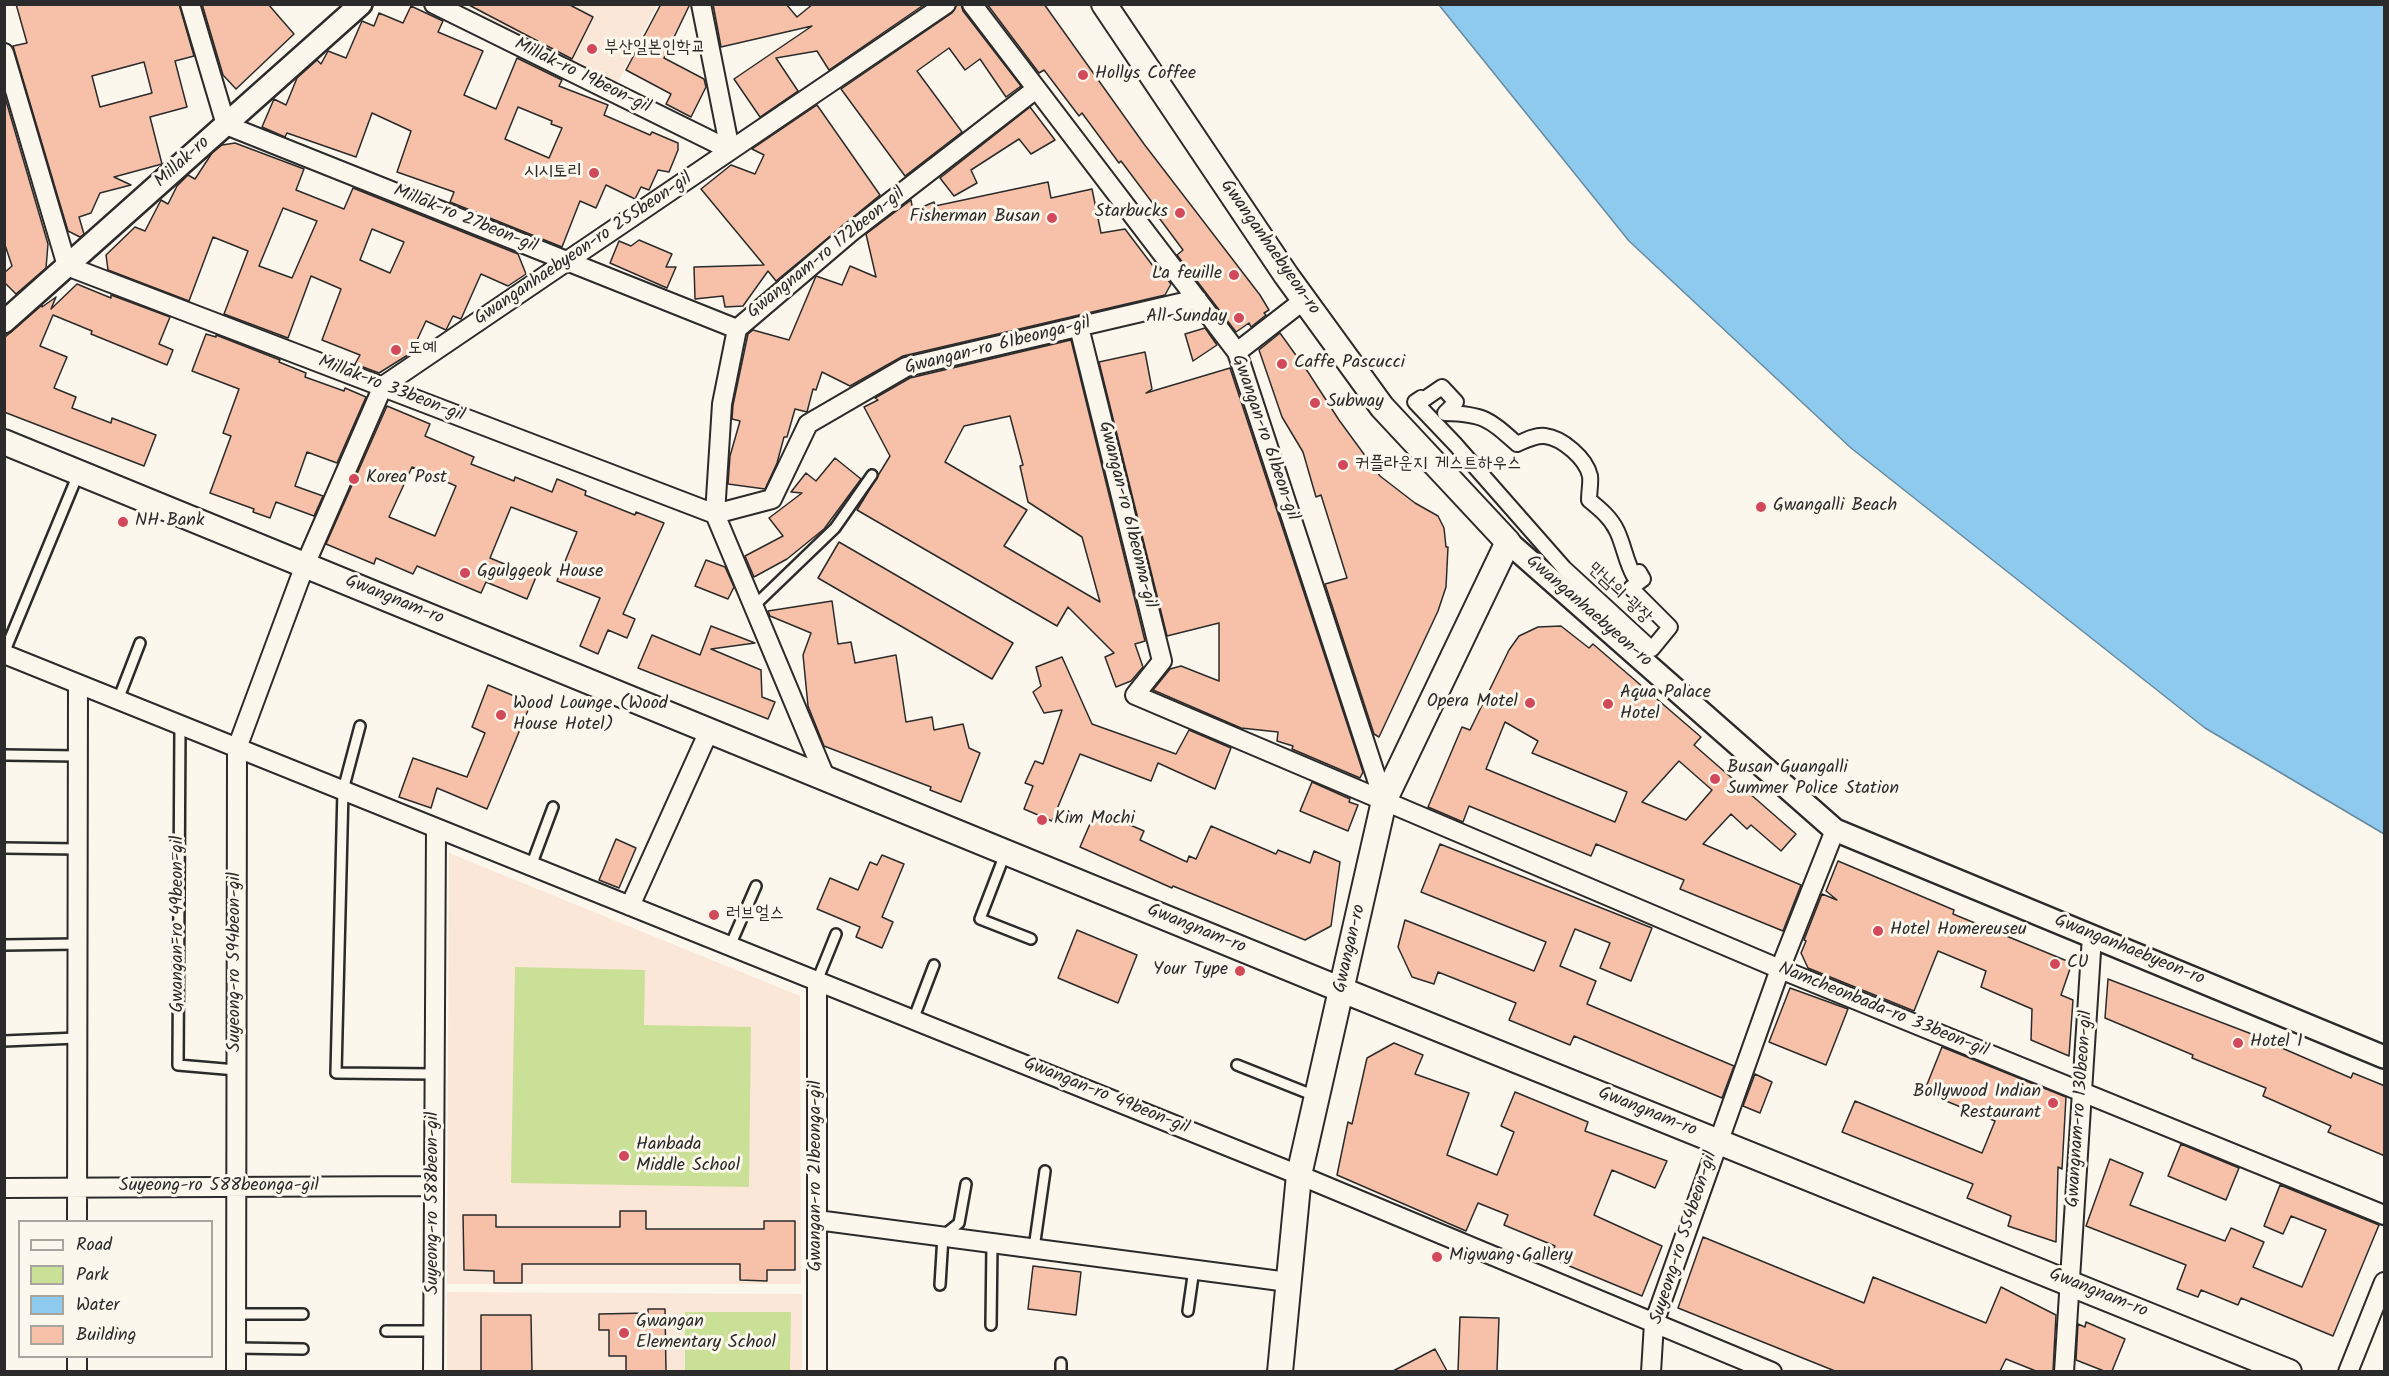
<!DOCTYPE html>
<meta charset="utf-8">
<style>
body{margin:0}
#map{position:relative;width:2389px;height:1376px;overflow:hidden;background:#fbf7ec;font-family:Kalam,sans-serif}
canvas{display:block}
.frame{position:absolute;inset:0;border:6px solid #2b2b2b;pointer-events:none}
.legend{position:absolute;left:18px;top:1220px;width:195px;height:138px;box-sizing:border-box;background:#fbf7ec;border:2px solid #a8a59f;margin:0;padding:8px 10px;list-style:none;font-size:18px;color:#2b2b2b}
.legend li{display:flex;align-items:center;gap:12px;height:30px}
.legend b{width:30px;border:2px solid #a8a59f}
</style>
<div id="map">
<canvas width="2389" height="1376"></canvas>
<div class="frame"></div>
<ul class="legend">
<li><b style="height:8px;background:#fbf7ec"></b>Road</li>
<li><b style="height:16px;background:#cae096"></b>Park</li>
<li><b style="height:16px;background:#8dcaed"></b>Water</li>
<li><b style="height:16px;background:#f6c1a8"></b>Building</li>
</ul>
</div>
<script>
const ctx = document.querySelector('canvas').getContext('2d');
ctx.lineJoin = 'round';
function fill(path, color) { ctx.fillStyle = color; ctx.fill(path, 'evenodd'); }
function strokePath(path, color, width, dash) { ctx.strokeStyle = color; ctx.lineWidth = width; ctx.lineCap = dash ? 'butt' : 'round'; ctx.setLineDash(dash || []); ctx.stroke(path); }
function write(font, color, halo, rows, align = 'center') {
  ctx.font = font + ' Kalam,"Poor Story",sans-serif'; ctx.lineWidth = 6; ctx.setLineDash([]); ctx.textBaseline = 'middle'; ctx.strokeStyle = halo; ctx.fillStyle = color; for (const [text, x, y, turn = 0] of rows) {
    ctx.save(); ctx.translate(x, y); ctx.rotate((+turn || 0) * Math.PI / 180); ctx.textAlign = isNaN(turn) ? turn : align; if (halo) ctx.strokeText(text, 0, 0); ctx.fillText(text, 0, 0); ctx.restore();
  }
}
const built = new Path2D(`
 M485,5H657L617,84L480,14Z
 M449,853L800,996L801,1284H447Z
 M447,1292L802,1294V1371H447Z`);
const green = new Path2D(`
 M515,967L645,970L644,1025L751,1027L749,1187L511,1183Z
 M685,1312H791L790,1371H685Z`);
const water = new Path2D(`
 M1439,5H2384V834L2205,728L1851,448L1629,241Z`);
const building = new Path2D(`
 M16,4H179L194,56L175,61L187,107L150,117L162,164L114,177L131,185L100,193L91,213L79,217L84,234L80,237L68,231L13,46L27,43ZM144,62L152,93L100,107L92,76Z
 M202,4H268L294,34L236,89L223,75Z
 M467,4H568L593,17L572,59Z
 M661,4H690L664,58L704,79L706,87L691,117L666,104L671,94L626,70Z
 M713,4H786L797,17L813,4H925L829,70L817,51L776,58L798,91L760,117L734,79L812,26L721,47Z
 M957,4H961L963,11L1021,86L1006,97L980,59L965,70L949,48L917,71L962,132L905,176L841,89L952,13Z
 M987,4H1044L1144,144L1260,295L1269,310L1264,313L1266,315L1251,327L1249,323L1236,332L1177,255L1183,250L1151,207L1154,205L1121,161L1119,163L1082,113L1079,116L1044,70L1039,73Z
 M411,6L443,21L438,32L483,51L464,95L496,109L517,58L562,80L559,86L608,105L604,115L650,135L652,132L678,143V150L669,172L658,170L649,190L641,187L635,199L606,185L596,208L580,201L562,247L450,202L454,192L397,172L411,131L372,113L356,157L287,133L285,137L262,127L274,99L286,105L297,78L317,60L321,64L328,51L346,58L362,21L374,26L379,13L403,23ZM518,107L552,121L551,124L562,128L549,158L505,139Z
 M4,94L48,244L46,268L16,294L4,282V273L12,266L4,242Z
 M817,105L880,195L776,281L768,271L743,306L725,307L723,296L695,299L694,267L764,265L701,189L731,165L755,174L764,155L752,149Z
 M1030,107L1055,140L1031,154L1019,139L971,170L977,183L954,196L940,178Z
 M235,143L304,169L296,190L344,209L353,188L518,254L526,274L508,286L481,274L461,319L453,316L446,330L426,321L411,353L379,373L355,364L360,355L322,340L341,289L311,276L288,338L224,314L248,251L213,237L189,301L108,270L106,255L135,227L145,231L161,200L168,204L177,186L188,175L195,179L212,153L222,145ZM283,208L317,221L292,278L259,266ZM372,229L404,242L390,273L360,260Z
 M1048,182L1051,198L1092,189L1101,233L1125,229L1156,270L1159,268L1171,284L1165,295L903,356L850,386L822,372L816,390L813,389L807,412L795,409L787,437H784L777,463L765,489L728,484L730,456L740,421L732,419L733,405L748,334L753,330L789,340L816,276L842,285L850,266L876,277L866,234L911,200L913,211L934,202L935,206Z
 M639,240L672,254L666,267H676L667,288L610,263L619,241L631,246Z
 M77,284L111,298V295L170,317L159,344L173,350L167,365L91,334L92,331L53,315L40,346L67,357L54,388L76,397L72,408L111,423L112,418L156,435L144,466L4,412V338L42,305V307L56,297L51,309Z
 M1205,328L1217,345L1193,361L1185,334Z
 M1280,333L1308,372L1339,420L1380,476L1415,503L1438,516L1444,528L1446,547H1448L1446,587L1438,611L1379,737L1374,734L1325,584L1347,578L1321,495L1316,497L1303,452L1282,417L1259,350Z
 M206,334L216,337V335L280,360L279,362L306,373L305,377L344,391L345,388L366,397L337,463L307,452L295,486L323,496L314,516L276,502L270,518L253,512L254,509L210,493L231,436L223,433L239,389L192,371Z
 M1071,340L1145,641L1135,644L1143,667L1131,681L1116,687L1105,657L1114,653L1068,607L1057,626L857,510L890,456L864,407L878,400L875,398L910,378ZM1010,416L1023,465L1020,466L1028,502L1082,537L1100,602L1004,546L1027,510L945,462L964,426Z
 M1145,352L1152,389L1146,393L1230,368L1363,772L1360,778L1292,749L1293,746L1277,741L1278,732L1241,728L1153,690L1170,669L1181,666L1219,681V623L1167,636L1099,362Z
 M387,406L430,424L425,436L474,457L471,464L514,481L515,477L552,492L557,479L586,491L585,495L635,515L636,512L664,523L623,614L635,619L627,638L608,630L598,654L580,646L600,598L557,581L577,532L511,507L490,558L536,577L527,599L486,582L481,593L417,566L413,574L376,558L374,564L326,544ZM412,467L456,486L435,536L389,517Z
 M835,458L861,479L824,529L787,559L754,577L745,556L783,536L769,518L802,493L791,492L806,473L816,481Z
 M839,542L1013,643L992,679L818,578Z
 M706,560L725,567L734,587L728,599L695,586Z
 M832,601L838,644L851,642L855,663L896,655L906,722L932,717L934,730L963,724L969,748L980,753L961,802L930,790L931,787L824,746L808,706L803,655L811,633L770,616L768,611Z
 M711,626L755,643L711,649L761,670L762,697L775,702L768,719L638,668L652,635L700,655Z
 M1561,626L1589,648L1593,644L1701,737L1694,745L1796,834L1781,851L1751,825L1747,829L1731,814L1703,844L1801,885L1783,931L1680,889L1684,880L1596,844L1591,856L1469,806L1463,822L1428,807L1462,727L1470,730L1509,650L1519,636L1538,627ZM1505,722L1538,741L1532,753L1627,792L1615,822L1486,769ZM1679,761L1712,790L1686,820L1642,802Z
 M1062,657L1092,724L1176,754L1189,730L1231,748L1215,789L1158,763L1151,781L1080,754L1052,821L1024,809L1033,786L1025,783L1035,761L1043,764L1062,710L1044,713L1033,692L1041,686L1036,667Z
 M488,685L531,703L487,809L437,788L431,808L399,797L413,758L467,777L485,733L472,727Z
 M1312,782L1350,799L1349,802L1358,805L1348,831L1300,811Z
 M1096,810L1144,831L1140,840L1187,862L1189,856L1196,859L1211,826L1276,854L1278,850L1310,863L1314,851L1340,862L1331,926L1305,940L1173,886L1172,888L1080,847Z
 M616,839L636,848L619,888L599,880Z
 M1440,844L1652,928L1631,981L1600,968L1610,943L1575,929L1560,966L1596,981L1587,1004L1734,1066L1722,1098L1574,1036L1570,1045L1509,1020L1516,1003L1438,972L1434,984L1412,977L1398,947L1405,920L1534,971L1546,942L1421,892Z
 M882,855L904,864L882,917L893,922L882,948L856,937L860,927L817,909L830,878L858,890L870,862L877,865Z
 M1838,861L1954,910L1953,914L2072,963L2061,995L2073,1000L2069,1056L2031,1040L2032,1009L1981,987L1986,971L1938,951L1914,1011L1808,968L1801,953L1806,941L1804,940L1822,894L1837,900L1826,891Z
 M1077,930L1137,955L1118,1003L1058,978Z
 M2108,979L2283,1046L2282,1048L2351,1078L2353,1073L2385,1086V1156L2328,1132L2331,1126L2263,1096L2266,1088L2192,1058L2193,1055L2105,1018Z
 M1790,988L1848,1009L1826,1065L1769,1042Z
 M1394,1043L1423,1055L1415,1074L1469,1093L1447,1155L1497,1175L1514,1132L1501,1126L1515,1092L1588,1122L1585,1131L1667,1161L1655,1188L1612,1170L1594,1215L1662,1246L1642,1296L1550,1258L1555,1246L1504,1225L1508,1215L1478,1203L1466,1231L1337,1175L1348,1122L1352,1124L1367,1058Z
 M1942,1047L2066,1097L2062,1169L2058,1167L2056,1242L2008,1226L2011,1216L1967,1198L1973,1184L1842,1132L1855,1101L1982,1153L1995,1121L1924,1092Z
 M1755,1074L1772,1082L1760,1113L1743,1106Z
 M2181,1144L2239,1168L2226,1200L2168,1176Z
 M2110,1159L2143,1173L2130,1205L2225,1241L2231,1228L2264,1242L2253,1267L2302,1287L2326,1230L2291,1216L2283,1234L2264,1226L2280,1185L2379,1225L2333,1336L2241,1298L2238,1305L2201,1290L2198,1297L2177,1289L2186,1265L2086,1226Z
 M620,1211H646V1229H764V1221H795V1270H767V1281L740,1280V1264H522V1283H494V1271L464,1270L463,1215H496V1227H620Z
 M1703,1237L1864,1303L1873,1277L1986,1323L2001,1287L2056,1315L2053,1371H2036L2006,1359L2000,1371H1835L1678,1308Z
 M1033,1266L1081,1272L1076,1315L1028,1309Z
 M648,1309H665L666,1371H626V1356H609V1330H599V1314L648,1313Z
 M481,1315H531L532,1371H481Z
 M1460,1317L1499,1318L1497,1371H1458Z
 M2086,1322L2125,1339L2112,1371H2104L2076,1360L2078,1324L2085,1327Z
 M1435,1349L1447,1371H1393Z`);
const service = new Path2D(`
 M754,606L835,528L872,475
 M4,653L79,472
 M118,700L140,643
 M180,725L178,1065L236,1070
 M360,726L343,790L336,1073L435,1074
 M4,755L78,756
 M4,848L78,849
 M1005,854L980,919L1031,939
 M531,866L553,807
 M4,945L77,944
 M730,946L756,886
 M817,981L836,934
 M913,1020L934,965
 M4,1041L77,1038
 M1237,1065L1315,1096
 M1034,1248L1045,1171
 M940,1285L943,1236L959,1223L966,1184
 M1188,1311L1194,1269
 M236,1314H303
 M991,1325L992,1243
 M386,1331H433
 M236,1348L303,1349
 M1061,1372V1363`);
const pedestrian = new Path2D(`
 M1442,387L1456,402L1445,413C1484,414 1489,419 1517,444C1526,440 1535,435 1545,436C1562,438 1586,458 1590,476C1591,483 1589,492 1589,500C1600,509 1611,518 1617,531C1624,546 1626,562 1634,576L1639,572L1643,579L1631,588L1670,627L1652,649L1564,568L1455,444L1415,402L1421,398L1423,400Z`);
const minor = new Path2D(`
 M190,4L226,125L737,329
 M434,4L730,150
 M701,4L730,150
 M972,4L1237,352L1384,801
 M4,53L67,266L715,514L772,499L808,424L906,367L1197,299
 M1079,327L1162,661L1135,695L1780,969L2384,1215
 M1237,352L1304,300
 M4,654L1299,1175L1772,1372
 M826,779L715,514L722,404L737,329L851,232L1036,89
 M630,906L709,731
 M817,981V1372
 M4,1188L434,1186
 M817,1220L1288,1282
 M77,1222L78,684
 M77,1372V1356
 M236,1372L237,748L305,565L383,386L946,4
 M433,1372L436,828
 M1651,1372L1654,1323L1780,969L1835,830
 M2064,1372L2092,936
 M2348,1372L2384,1282`);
const tertiary = new Path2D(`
 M4,322L361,4
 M1508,542L1835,830L2384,1057`);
const secondary = new Path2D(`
 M1104,4L1286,275L1382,407L1508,542L1384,801L1299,1175L1280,1372
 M4,442L1342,990L2289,1372`);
const markers = [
 [592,49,6,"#d1495b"],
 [1083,75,6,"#d1495b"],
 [594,173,6,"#d1495b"],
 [1180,213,6,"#d1495b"],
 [1052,218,6,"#d1495b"],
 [1234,275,6,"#d1495b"],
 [1239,318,6,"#d1495b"],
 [396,350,6,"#d1495b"],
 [1282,364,6,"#d1495b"],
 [1315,403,6,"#d1495b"],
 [1343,465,6,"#d1495b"],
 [354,479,6,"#d1495b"],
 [1761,507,6,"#d1495b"],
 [123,522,6,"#d1495b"],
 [465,573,6,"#d1495b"],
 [1530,703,6,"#d1495b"],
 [1608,704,6,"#d1495b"],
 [501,715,6,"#d1495b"],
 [1715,779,6,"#d1495b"],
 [1042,820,6,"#d1495b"],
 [714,915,6,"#d1495b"],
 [1878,931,6,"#d1495b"],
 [2055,964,6,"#d1495b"],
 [1240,971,6,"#d1495b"],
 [2238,1043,6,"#d1495b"],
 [2053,1103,6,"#d1495b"],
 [624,1156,6,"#d1495b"],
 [1437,1257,6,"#d1495b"],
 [624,1333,6,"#d1495b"]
];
const poiNames = [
 ["부산일본인학교",604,49],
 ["Hollys Coffee",1095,75],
 ["시시토리",582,173,"right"],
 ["Starbucks",1168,213,"right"],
 ["Fisherman Busan",1040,218,"right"],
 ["La feuille",1222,275,"right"],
 ["All Sunday",1227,318,"right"],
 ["도예",408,350],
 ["Caffe Pascucci",1294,364],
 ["Subway",1327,403],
 ["커플라운지 게스트하우스",1355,465],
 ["Korea Post",366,479],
 ["Gwangalli Beach",1773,507],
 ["NH Bank",135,522],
 ["Ggulggeok House",477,573],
 ["Aqua Palace",1620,694],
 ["Hotel",1620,715],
 ["Opera Motel",1518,703,"right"],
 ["Wood Lounge (Wood",513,705],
 ["House Hotel)",513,726],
 ["Busan Guangalli",1727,769],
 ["Summer Police Station",1727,790],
 ["Kim Mochi",1054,820],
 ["러브얼스",726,915],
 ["Hotel Homereuseu",1890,931],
 ["CU",2067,964],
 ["Your Type",1228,971,"right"],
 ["Hotel 1",2250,1043],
 ["Bollywood Indian",2041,1093,"right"],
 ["Restaurant",2041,1114,"right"],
 ["Hanbada",636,1146],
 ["Middle School",636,1167],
 ["Migwang Gallery",1449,1257],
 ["Gwangan",636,1323],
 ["Elementary School",636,1344]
];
const streetNames = [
 ["Millak-ro 19beon-gil",582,77,26],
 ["Millak-ro",183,163,-42],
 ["Millak-ro 27beon-gil",465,220,22],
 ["Gwanganhaebyeon-ro",1269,248,55],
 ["Gwanganhaebyeon-ro 255beon-gil",584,250,-34],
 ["Gwangnam-ro 172beon-gil",827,254,-39],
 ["Gwangan-ro 61beonga-gil",998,347,-14],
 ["Millak-ro 33beon-gil",391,390,21],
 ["Gwangan-ro 61beon-gil",1264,438,71],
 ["Gwangan-ro 61beonna-gil",1126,515,76],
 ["만남의 광장",1619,594,43],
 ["Gwangnam-ro",394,601,22],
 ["Gwanganhaebyeon-ro",1588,612,41],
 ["Gwangan-ro 49beon-gil",179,924,-90],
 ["Gwangnam-ro",1196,930,22],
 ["Gwangan-ro",1351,949,-77],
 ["Gwanganhaebyeon-ro",2129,951,22],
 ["Suyeong-ro 594beon-gil",236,962,-90],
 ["Namcheonbada-ro 33beon-gil",1883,1011,22],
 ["Gwangan-ro 49beon-gil",1106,1097,22],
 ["Gwangnam-ro 130beon-gil",2081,1109,-86],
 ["Gwangnam-ro",1647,1113,22],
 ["Gwangan-ro 21beonga-gil",817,1176,-90],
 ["Suyeong-ro 588beonga-gil",219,1187],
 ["Suyeong-ro 588beon-gil",434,1203,-90],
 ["Suyeong-ro 554beon-gil",1685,1238,-72],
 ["Gwangnam-ro",2098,1294,22]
];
fill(built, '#fae7d8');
fill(green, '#cae096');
fill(water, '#8dcaed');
strokePath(water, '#668a9f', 1.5);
fill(building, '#f6c1a8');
strokePath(building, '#2b2b2b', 1.5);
strokePath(service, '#2b2b2b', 14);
strokePath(pedestrian, '#2b2b2b', 18);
strokePath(minor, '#2b2b2b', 22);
strokePath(tertiary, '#2b2b2b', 26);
strokePath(secondary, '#2b2b2b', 28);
strokePath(service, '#fbf7ec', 9);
strokePath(pedestrian, '#fbf7ec', 14);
strokePath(minor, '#fbf7ec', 18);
strokePath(tertiary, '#fbf7ec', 21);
strokePath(secondary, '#fbf7ec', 24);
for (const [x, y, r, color] of markers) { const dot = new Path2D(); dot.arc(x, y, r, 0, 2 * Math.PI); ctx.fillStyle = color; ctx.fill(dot); strokePath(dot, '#fbf7ec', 2); }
write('18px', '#2b2b2b', '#fbf7ec', poiNames, 'left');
write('18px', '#2b2b2b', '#fbf7ec', streetNames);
</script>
